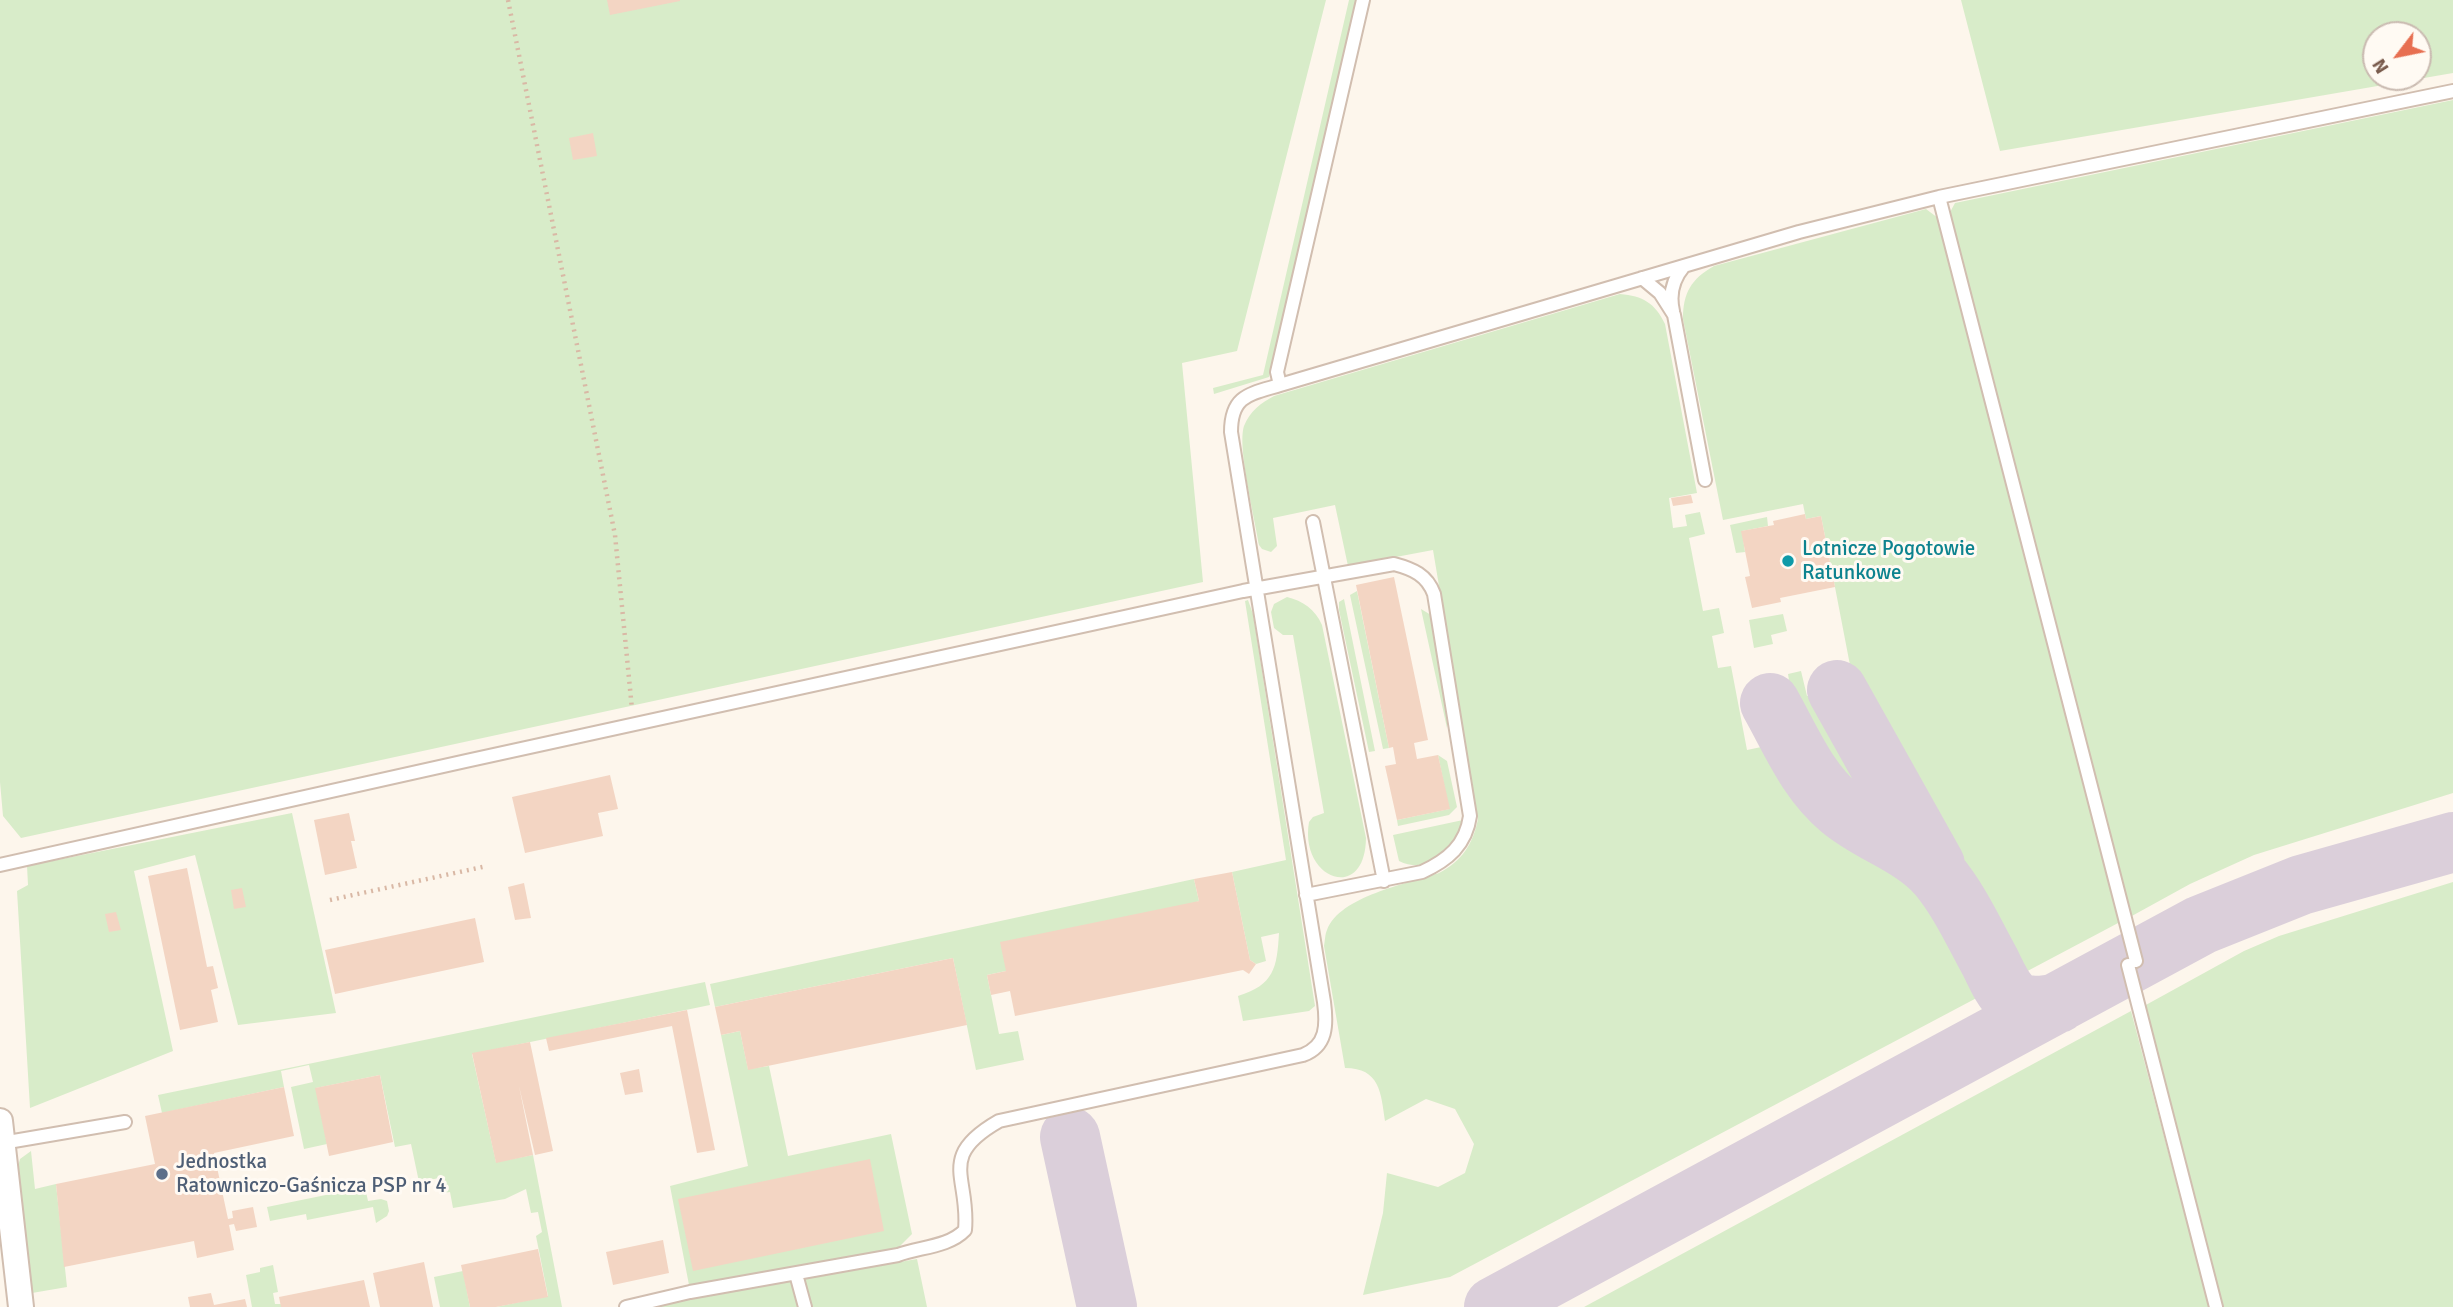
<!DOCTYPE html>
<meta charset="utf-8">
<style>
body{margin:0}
#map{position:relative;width:2453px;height:1307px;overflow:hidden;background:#fdf6ec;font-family:Signika,sans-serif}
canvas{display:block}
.north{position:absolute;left:2362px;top:21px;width:70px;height:70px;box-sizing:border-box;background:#fffaf3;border:2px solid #cabbb1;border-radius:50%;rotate:238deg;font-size:19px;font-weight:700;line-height:28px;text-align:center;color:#7a5c4d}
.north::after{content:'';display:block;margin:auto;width:24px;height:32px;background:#e76f51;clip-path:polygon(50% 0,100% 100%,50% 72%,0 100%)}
</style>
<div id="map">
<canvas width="2453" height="1307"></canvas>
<div class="north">N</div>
</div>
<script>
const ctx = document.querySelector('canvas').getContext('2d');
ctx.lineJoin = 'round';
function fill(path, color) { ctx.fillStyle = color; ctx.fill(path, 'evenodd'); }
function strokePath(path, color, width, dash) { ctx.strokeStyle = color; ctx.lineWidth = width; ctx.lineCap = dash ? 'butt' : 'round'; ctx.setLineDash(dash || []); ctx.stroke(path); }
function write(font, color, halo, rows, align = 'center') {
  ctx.font = font + ' Signika,sans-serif'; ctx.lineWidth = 6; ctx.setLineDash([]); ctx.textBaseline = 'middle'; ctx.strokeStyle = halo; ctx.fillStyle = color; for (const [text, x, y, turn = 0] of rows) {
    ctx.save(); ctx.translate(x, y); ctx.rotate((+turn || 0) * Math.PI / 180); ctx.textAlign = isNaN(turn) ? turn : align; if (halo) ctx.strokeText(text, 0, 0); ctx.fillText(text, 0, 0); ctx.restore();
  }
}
const green = new Path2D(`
 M0,0H1326L1237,351L1182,363L1203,582L21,838L3,816L0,782Z
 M1349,0H1356L1269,377L1214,394L1213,388L1263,375Z
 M1961,0H2453V73L2000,151ZM2418,35V77H2376V35Z
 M2453,100V793L2254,855L2190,884L2130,917L1948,216L1955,203Z
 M1926,209L1938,218L2120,922L1450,1277L1363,1295L1383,1213L1387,1173L1438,1187L1465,1173L1474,1144L1455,1109L1426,1099L1385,1121C1381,1093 1380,1068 1345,1068L1324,946C1325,941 1325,934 1327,930C1340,896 1407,884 1439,873C1462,861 1473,844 1478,819L1433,550L1348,566L1335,505L1273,518L1277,546L1271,552L1262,549L1259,545C1255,519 1237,447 1244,426C1250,411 1261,403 1274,396L1620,294C1643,296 1655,303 1665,324L1697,493L1669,498L1673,528L1687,526L1685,515L1700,512L1705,534L1689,538L1703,611L1719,608L1724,633L1712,636L1718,668L1731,666L1747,750L1766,746L1759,705L1792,699L1788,674L1801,671L1807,696L1854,686L1834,582L1842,580L1841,576L1833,577L1821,516L1806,519L1803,504L1723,520L1683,319C1683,293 1691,279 1714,266Z
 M1767,517L1768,526L1742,531L1745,552L1736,553L1730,525Z
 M1357,591L1389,748L1383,749L1350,595Z
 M1287,597C1303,601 1315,609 1322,625L1366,838C1365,904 1299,879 1309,822L1313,817L1324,813L1293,635H1283L1274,628L1271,612L1274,604Z
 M1344,599L1375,751L1369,752L1339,610V602Z
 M1248,600L1253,614L1315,1006L1309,1011L1243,1021L1238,996C1274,985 1277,968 1279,933L1261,937L1266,961L1256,964L1250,960L1232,872L1286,860L1245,601Z
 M1421,609L1431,615L1434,621L1448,716L1447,728Z
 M1783,614L1787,631L1771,635L1773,644L1754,648L1749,620Z
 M1438,755L1447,761L1457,807L1449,815L1398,826L1397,820L1449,809Z
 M292,813L336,1013L238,1025L195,855L134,871L173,1051L30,1108L17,891L28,885L27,866Z
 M1463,820C1457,848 1430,876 1399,861L1393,835Z
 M1194,879L1199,901L1006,971L987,975L999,1034L1018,1031L1024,1060L976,1070L953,958L715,1007L710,984Z
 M2453,882V1307H2222L2144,1006L2244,951L2279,936Z
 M705,982L710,1005L472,1054L496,1162L533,1155L562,1307H496L548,1296L536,1236L542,1232L538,1212L531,1213L526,1189L505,1199L453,1208L450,1192L442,1193L439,1178L419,1182L411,1144L395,1147L380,1075L316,1088L327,1144L304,1149L291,1087L313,1082L309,1065L281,1071L284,1087L162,1113L158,1095Z
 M2131,1011L2209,1307H1584Z
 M740,1031L748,1069L769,1066L788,1156L891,1134L912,1234L896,1250L689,1285L670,1186L748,1166L721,1035Z
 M31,1151L35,1189L56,1184L67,1287L32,1293L17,1170L20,1159Z
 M365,1187L368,1201L381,1199L387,1201L389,1211L387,1216L376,1223L373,1207L307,1220L306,1214L270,1221L267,1207Z
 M917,1259L927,1307H651L692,1298Z
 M273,1265L278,1292L273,1293L275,1304H281V1307H252L246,1275L260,1272V1268Z
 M463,1271L470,1307H440L434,1277Z`);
const taxiway = new Path2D(`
 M1837,690L1935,865
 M1770,703C1791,740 1807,781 1841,809C1871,834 1912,845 1938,875C1959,900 1974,933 1990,962C1996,974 2002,989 2012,998C2024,1009 2044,1006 2058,1003
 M1070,1137L1107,1307
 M1494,1307L2201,925L2301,885L2453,842`);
const building = new Path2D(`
 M607,0H680V1L610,15Z
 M593,133L597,156L573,160L569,138Z
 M1691,495L1693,503L1673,506L1671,498Z
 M1805,514L1806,519L1821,516L1835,587L1780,598L1781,602L1752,608L1745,577L1750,576L1741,531L1774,525L1773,521Z
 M1394,577L1428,740L1414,743L1417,759L1438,755L1450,809L1397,820L1385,766L1396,764L1393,747L1389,748L1356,585Z
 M610,775L618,809L598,813L603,836L525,853L512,797Z
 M349,813L355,841H351L357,868L325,875L314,820Z
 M187,868L207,967L213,966L218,988L211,990L218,1022L180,1030L148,876Z
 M1232,872L1250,960L1256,964L1249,974L1243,970L1015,1016L1010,991L991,995L987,975L1006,971L1000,942L1199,901L1194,879Z
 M524,883L531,918L515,920L508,887Z
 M242,888L246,907L234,909L231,890Z
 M116,912L121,930L109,932L105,914Z
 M475,918L484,962L335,994L325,950Z
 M953,958L967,1025L748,1070L740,1031L721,1035L715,1007Z
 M687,1010L715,1150L697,1153L672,1026L549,1051L546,1038Z
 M530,1042L553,1151L535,1155L519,1086L533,1155L496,1163L472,1053Z
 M639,1069L643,1092L625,1095L620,1073Z
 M380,1075L393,1142L329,1156L315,1088Z
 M284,1087L294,1136L214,1153L228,1219L233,1218L232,1211L253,1207L257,1227L236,1231L234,1224L229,1225L234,1250L197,1258L194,1241L64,1267L56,1184L155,1164L145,1116Z
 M870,1159L884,1231L693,1271L678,1199Z
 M663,1240L669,1273L613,1285L606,1252Z
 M538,1249L548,1297L496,1307H470L461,1265Z
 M424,1262L433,1307H380L373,1273Z
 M364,1280L370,1307H281L279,1297Z
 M211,1293L214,1305L245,1299L247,1307H190L188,1297Z`);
const path = new Path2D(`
 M508,0L615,535L632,709
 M330,900L487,866`);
const service = new Path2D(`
 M1939,197L2136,961
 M1642,278L1660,293L1674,315L1705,480
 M1673,311C1669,294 1673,279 1684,266
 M1280,385L1277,372L1363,0
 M1313,522L1384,881
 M0,865L466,761L1243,591L1394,564C1413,569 1427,575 1434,594L1470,816C1466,845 1448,860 1422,872L1306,895
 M2128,965L2216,1307
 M2,1143L125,1122
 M796,1274L805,1307
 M626,1307L690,1292L898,1255C919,1247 949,1247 965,1230C970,1177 936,1157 999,1121L1303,1055C1327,1046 1327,1025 1324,1002L1231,432C1231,395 1250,394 1280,385L1799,232L1939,197L2453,91`);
const minor = new Path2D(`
 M0,1121L21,1307`);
const markers = [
 [1788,561,7,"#0f9aa8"],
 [162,1174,7,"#5c6f8a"]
];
const cultureNames = [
 ["Lotnicze Pogotowie",1802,549],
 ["Ratunkowe",1802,573]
];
const serviceNames = [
 ["Jednostka",176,1162],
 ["Ratowniczo-Gaśnicza PSP nr 4",176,1186]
];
fill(green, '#d8ecc9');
strokePath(taxiway, '#dbcfda', 60);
fill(building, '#f3d5c3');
strokePath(service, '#d1beb0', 16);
strokePath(minor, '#d1beb0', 28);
strokePath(path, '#d9b8a5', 4.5, [2, 5]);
strokePath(service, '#fff', 12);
strokePath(minor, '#fff', 24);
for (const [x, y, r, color] of markers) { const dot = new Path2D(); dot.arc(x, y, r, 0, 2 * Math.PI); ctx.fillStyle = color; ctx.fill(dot); strokePath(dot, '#fffaf3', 2.5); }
write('21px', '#0d838f', '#fffaf3', cultureNames, 'left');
write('21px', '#4e5e75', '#fffaf3', serviceNames, 'left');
</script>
